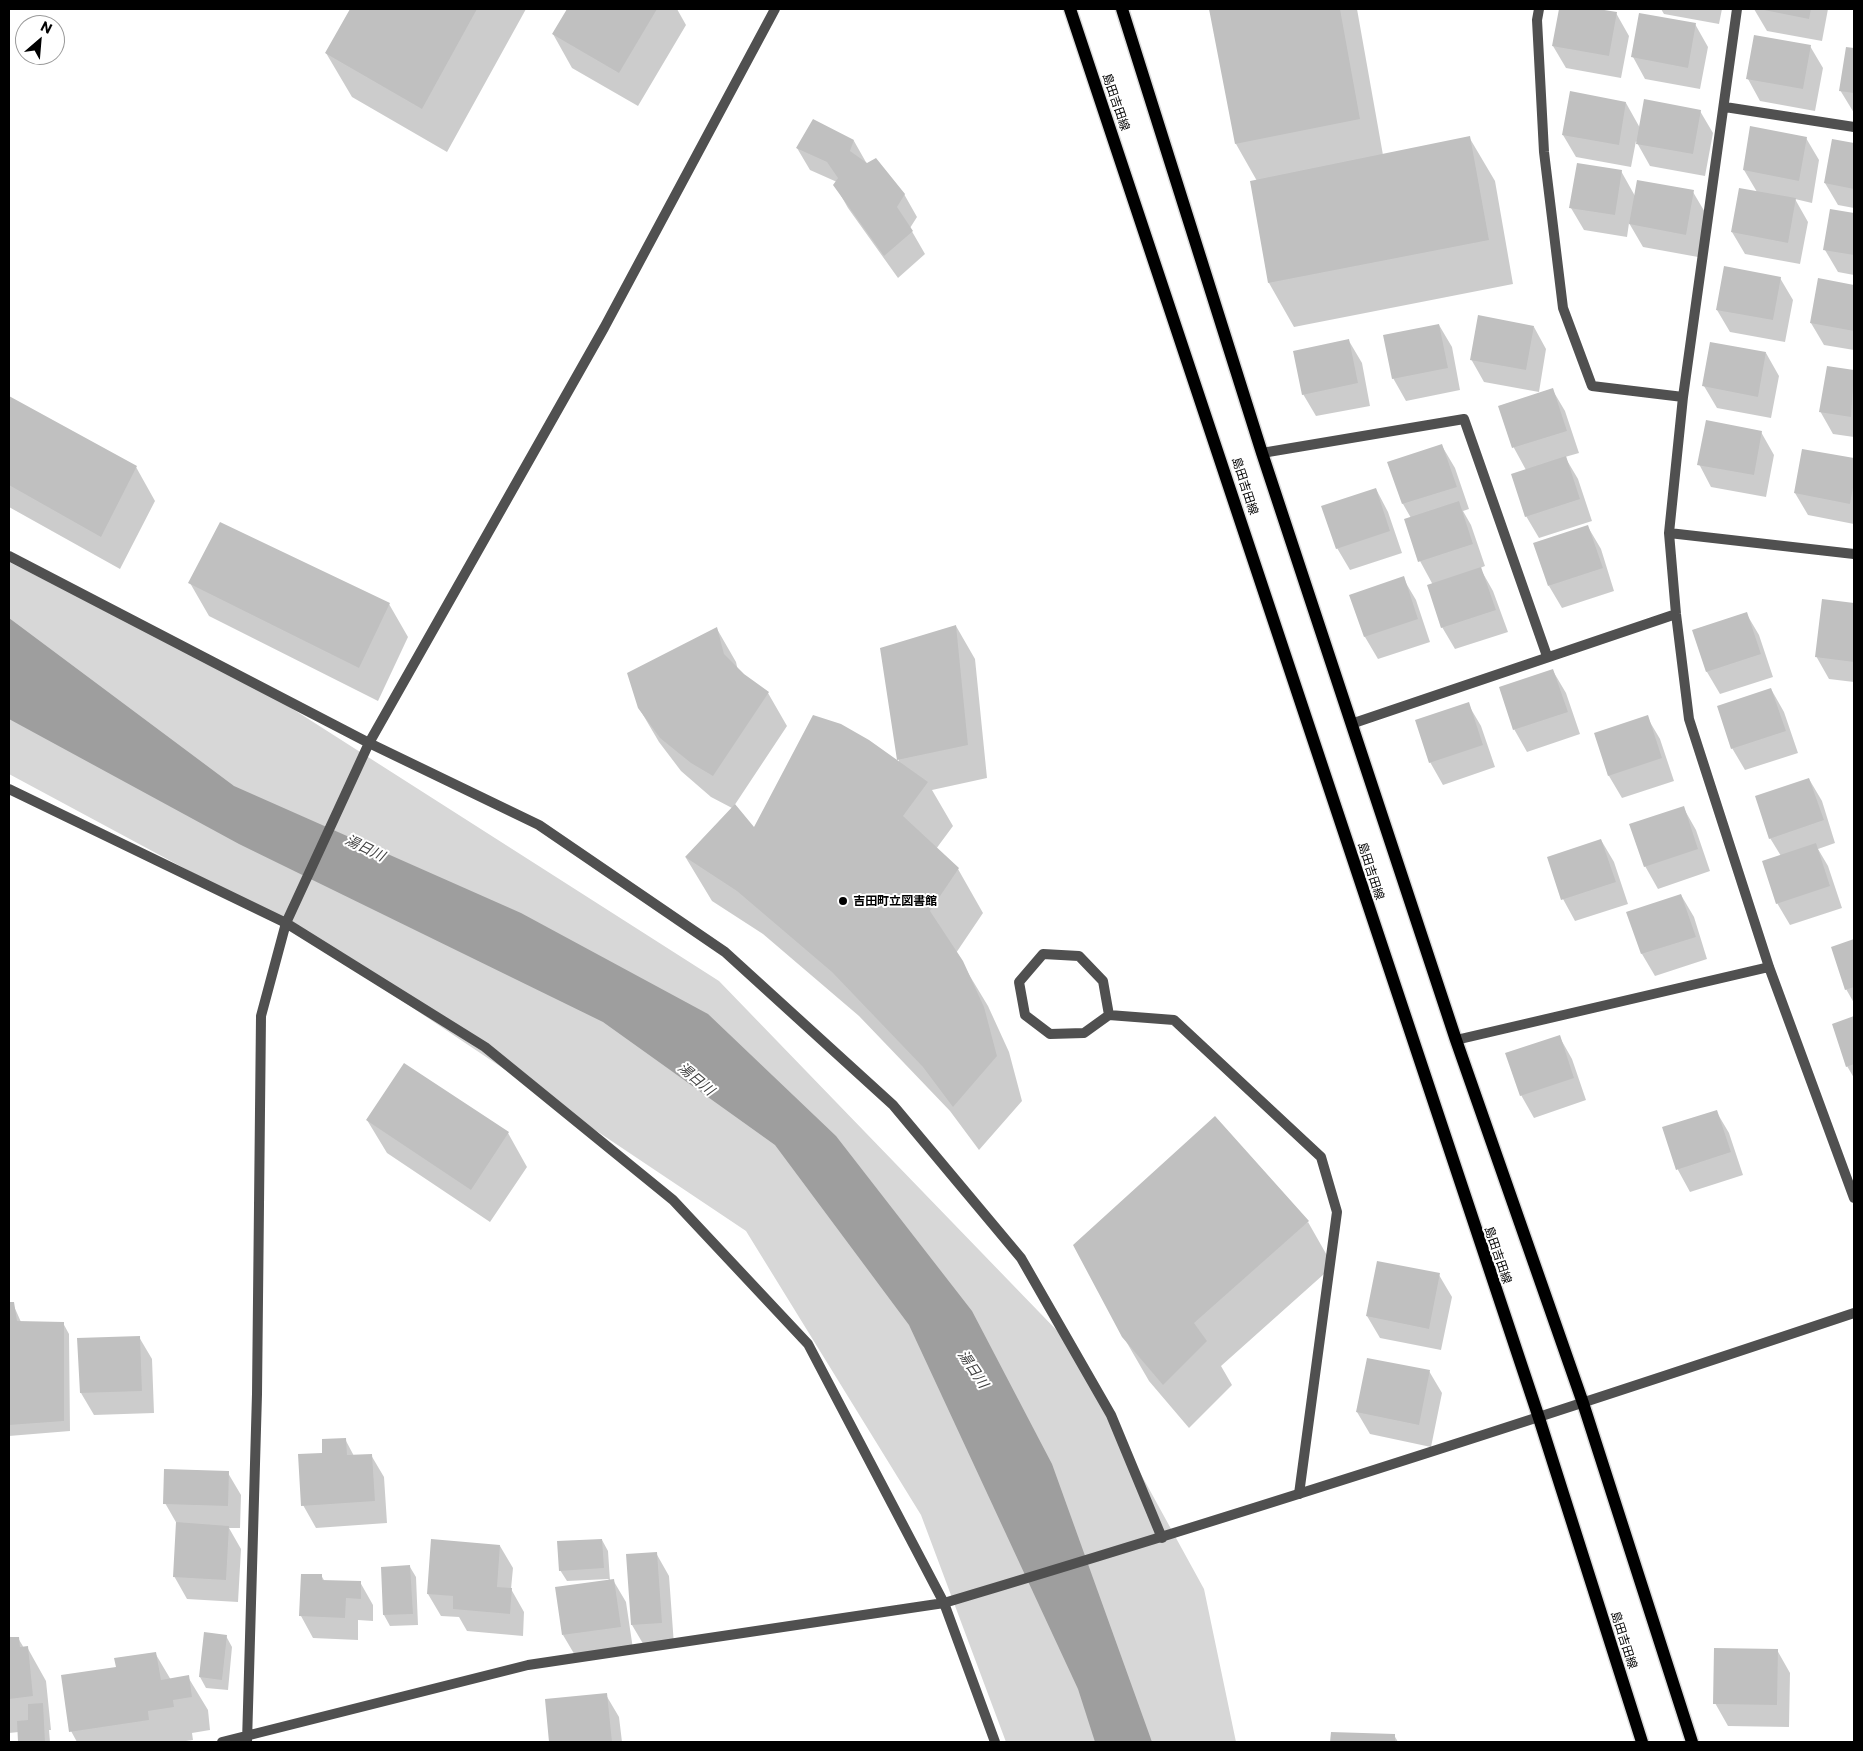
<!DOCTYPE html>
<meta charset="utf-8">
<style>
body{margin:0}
#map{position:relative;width:1863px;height:1751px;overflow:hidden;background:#fff;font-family:Commissioner,sans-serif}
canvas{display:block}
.frame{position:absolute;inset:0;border:10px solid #000;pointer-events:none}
.north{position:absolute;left:15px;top:15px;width:50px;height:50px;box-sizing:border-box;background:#fff;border:1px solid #999;border-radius:50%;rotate:27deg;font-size:14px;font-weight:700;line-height:20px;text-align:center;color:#000}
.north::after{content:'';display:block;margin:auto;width:18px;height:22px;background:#000;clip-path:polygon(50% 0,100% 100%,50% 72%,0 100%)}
</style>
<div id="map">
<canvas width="1863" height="1751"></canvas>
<div class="frame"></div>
<div class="north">N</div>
</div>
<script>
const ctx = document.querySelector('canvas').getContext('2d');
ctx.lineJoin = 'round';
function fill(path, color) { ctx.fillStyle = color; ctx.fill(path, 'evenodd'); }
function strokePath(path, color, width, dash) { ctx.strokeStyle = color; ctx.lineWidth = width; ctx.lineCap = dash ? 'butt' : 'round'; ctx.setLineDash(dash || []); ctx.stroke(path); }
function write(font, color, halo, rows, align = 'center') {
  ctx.font = font + ' Commissioner,"Noto Sans JP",sans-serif'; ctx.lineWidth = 4; ctx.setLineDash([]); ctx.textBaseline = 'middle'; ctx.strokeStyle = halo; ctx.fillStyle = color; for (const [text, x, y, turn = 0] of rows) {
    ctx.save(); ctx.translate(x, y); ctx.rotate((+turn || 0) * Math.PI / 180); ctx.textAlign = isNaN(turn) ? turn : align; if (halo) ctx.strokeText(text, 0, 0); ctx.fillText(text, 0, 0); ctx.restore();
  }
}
const green = new Path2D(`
 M9,562L252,683L719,981L1069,1343L1204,1589L1236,1742H1006L921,1515L746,1231L286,923L9,774Z`);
const water = new Path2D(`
 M9,618L234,786L521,913L708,1014L836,1136L972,1311L1052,1464L1152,1742H1095L1078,1689L909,1325L775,1145L603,1022L239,844L9,719Z`);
const shadow = new Path2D(`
 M351,9H526L447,152L352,97L326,53Z
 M568,9H677L686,25L638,106L572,68L553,34Z
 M1210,9H1357L1383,155L1469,137L1495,181L1513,284L1294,327L1269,283L1252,182L1257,181L1236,144Z
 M1560,9H1592L1616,13L1629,36L1621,78L1566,68L1553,46Z
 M1661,9H1722L1719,24L1664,14Z
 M1754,9H1828L1822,41L1767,31Z
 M1695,24L1708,47L1700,89L1645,79L1633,57Z
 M1810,46L1823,68L1815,111L1760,101L1748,79Z
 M1847,48L1854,49V113L1840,90Z
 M1626,103L1640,128L1700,111L1713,133L1705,176L1650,166L1636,141L1631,167L1576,157L1563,135Z
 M1806,138L1819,160L1812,203L1795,199L1808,222L1800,264L1745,254L1732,232L1757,192L1744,170Z
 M1833,140L1854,144V208L1838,205L1825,183Z
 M854,141L867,164L904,194L917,217L910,228L925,254L898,278L848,208L835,185L837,182L810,170L797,148Z
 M1621,171L1635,196L1693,192L1706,214L1698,257L1643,247L1629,223L1627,237L1584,230L1571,208Z
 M1831,211L1854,215V275L1838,272L1825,250Z
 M1780,278L1793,300L1785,342L1730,332L1717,310Z
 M1819,280L1854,286V350L1824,345L1811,323Z
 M1439,325L1452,347L1460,390L1406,401L1393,378Z
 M1534,327L1546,349L1539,392L1484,382L1471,359Z
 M1349,341L1362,363L1370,406L1316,416L1303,394Z
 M1766,353L1779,376L1771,418L1717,408L1704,386Z
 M1828,367L1854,372V437L1833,434L1820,411Z
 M1552,389L1565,411L1579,453L1565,457L1578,479L1592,521L1539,538L1526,516V470L1514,448L1500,406Z
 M9,398L136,467L155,501L120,569L9,507Z
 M1761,432L1774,455L1766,497L1711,487L1699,464Z
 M1442,446L1455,468L1469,509L1463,511L1471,525L1485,566L1480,568L1493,591L1508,632L1455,649L1442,627L1433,585L1420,561L1411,518L1403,504L1389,463Z
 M1803,450L1854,460V524L1808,515L1795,493Z
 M1376,489L1388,512L1402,553L1350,570L1337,548Z
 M1588,527L1601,549L1614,591L1562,608L1549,586Z
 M1403,578L1416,600L1430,642L1378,659L1365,637L1351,595Z
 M190,583L389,604L408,637L378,701L209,616Z
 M1824,600L1854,604V682L1829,679L1816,656Z
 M1746,613L1759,635L1773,677L1720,694L1707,672L1694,630Z
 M956,626L975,659L987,778L932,790L953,826L936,849L958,869L983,913L956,953L988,1006L1009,1052L1022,1101L979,1150L950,1111L859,1016L763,934L712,901L686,858L732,808L711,797L681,771L659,742L639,708L717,629L736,662L738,671L768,693L787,726L734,806L755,829L899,762L882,649Z
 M1553,671L1566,693L1580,734L1527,752L1514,729Z
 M1771,689L1784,712L1798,753L1745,770L1732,748Z
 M1468,704L1481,726L1495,767L1443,785L1430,762Z
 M1647,717L1660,739L1674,781L1622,798L1609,776L1595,734Z
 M1809,779L1822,801L1835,843L1818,849L1828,866L1842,908L1790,925L1777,903L1781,856L1770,838Z
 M1683,807L1696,830L1710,871L1658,889L1645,866Z
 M1601,840L1614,862L1628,904L1575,921L1563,899Z
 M1681,895L1694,917L1707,959L1655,976L1642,954L1628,912Z
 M1854,940V1003L1846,989L1833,947Z
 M1854,1018V1078L1847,1066L1833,1024Z
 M1559,1036L1572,1059L1586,1100L1534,1118L1521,1095Z
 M1716,1111L1729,1133L1743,1175L1690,1192L1678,1170L1664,1128Z
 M367,1120L508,1133L527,1167L490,1222L387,1153Z
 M1308,1222L1333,1266L1221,1366L1232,1385L1189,1428L1149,1381L1123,1336Z
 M1439,1275L1452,1297L1441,1350L1380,1338L1367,1316Z
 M9,1303L13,1304L21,1322L63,1323L69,1334L70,1431L9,1436Z
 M139,1337L152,1359L154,1413L94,1415L81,1393L79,1339Z
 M1429,1371L1442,1393L1431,1447L1370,1434L1357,1412Z
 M345,1439L354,1456L371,1455L384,1477L387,1523L316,1528L303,1505L324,1454Z
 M228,1473L241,1495L240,1528H229L241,1549L238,1602L187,1599L174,1576L177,1524L165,1503Z
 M602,1540L608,1551L610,1581L613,1580L626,1602L633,1649L576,1657L563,1635L609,1579L567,1581L560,1570Z
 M500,1546L513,1568L511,1589L524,1612L523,1636L467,1631L459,1617L441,1616L428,1594Z
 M656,1553L669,1576L674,1645L645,1647L632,1625Z
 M410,1567L416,1577L418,1625L390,1626L384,1615L382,1568Z
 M321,1575L325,1582H360L373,1605V1621L358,1620V1640L313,1638L301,1616Z
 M9,1635L11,1638H18L24,1648L27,1647L46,1681L51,1730H49L50,1742H19V1732L9,1733Z
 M226,1636L232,1647L228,1690L206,1688L200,1677Z
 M1777,1650L1790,1673L1789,1727L1728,1726L1715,1703Z
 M155,1653L171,1680L188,1677L208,1710L210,1730L192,1733L193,1740L179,1742H77L71,1731L117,1668Z
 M606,1695L619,1717L622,1742H551L546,1701Z
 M1332,1734L1394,1735L1398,1742H1332Z`);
const building = new Path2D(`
 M350,9H477L422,109L325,53Z
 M567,9H657L619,73L552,34Z
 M1209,9H1340L1360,119L1235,144Z
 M1559,9H1598L1617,12L1609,56L1552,46Z
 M1759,9H1811L1809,19Z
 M1639,13L1696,23L1688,68L1631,57Z
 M1754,35L1811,45L1803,89L1746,79Z
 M1846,47L1854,48V93L1839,91Z
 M1570,91L1626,102L1619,145L1562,135Z
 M1644,99L1701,110L1693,154L1636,144Z
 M813,119L854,140L850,151L867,163L876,158L905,194L897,207L913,231L884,256L833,185L838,178L827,162L796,148Z
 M1750,126L1807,137L1799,181L1743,170Z
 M1470,136L1489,240L1268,283L1250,181Z
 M1832,139L1854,143V189L1824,183Z
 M1577,163L1622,170L1615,215L1569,208Z
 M1637,180L1694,190L1686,235L1629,224Z
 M1739,188L1796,198L1788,243L1731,232Z
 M1830,209L1854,213V255L1823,250Z
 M1724,266L1781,277L1773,320L1716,310Z
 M1818,278L1854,285V331L1810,323Z
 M1478,315L1534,326L1526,370L1470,360Z
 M1439,324L1448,368L1392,379L1383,335Z
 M1349,339L1358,383L1302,395L1293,351Z
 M1710,342L1766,352L1758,397L1702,386Z
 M1827,366L1854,370L1851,417L1819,412Z
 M1553,388L1567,431L1512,448L1498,406Z
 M9,396L137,466L101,537L9,485Z
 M1706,420L1762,431L1754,475L1697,465Z
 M1442,444L1457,487L1402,504L1387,462Z
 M1802,449L1854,458V482L1850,504L1794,493Z
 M1566,456L1580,499L1525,517L1511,474Z
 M1376,488L1390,531L1336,549L1321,506Z
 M1459,501L1473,544L1418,562L1404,519Z
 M220,522L390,603L359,668L188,583Z
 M1588,525L1603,568L1548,586L1533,543Z
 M1481,567L1496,610L1441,628L1427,585Z
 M1404,576L1418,619L1364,637L1349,595Z
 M1822,599L1854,603V662L1815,657Z
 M1747,612L1761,654L1706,672L1692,630Z
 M956,625L968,745L897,760L880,648Z
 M717,627L724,654L744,674L769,692L713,776L691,763L660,738L638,708L627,673Z
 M1553,669L1568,712L1513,730L1499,687Z
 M1771,688L1786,731L1731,749L1717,706Z
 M1469,702L1483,745L1429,763L1415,720Z
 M813,715L841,724L869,740L928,782L903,816L959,868L930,911L963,961L984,1007L997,1056L953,1107L923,1067L832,972L737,891L685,857L735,804L754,827Z
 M1648,715L1662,758L1608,776L1594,733Z
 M1809,778L1824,820L1769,839L1755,796Z
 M1684,806L1698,849L1644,867L1629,824Z
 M1601,839L1616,882L1561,900L1547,857Z
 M1816,843L1830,886L1776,904L1762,861Z
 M1681,894L1696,937L1641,954L1626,912Z
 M1854,939V987L1845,990L1831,947Z
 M1854,1016V1064L1846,1067L1832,1024Z
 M1560,1035L1574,1078L1520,1096L1505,1053Z
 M404,1063L509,1132L471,1190L366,1120Z
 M1717,1110L1731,1152L1676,1170L1662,1127Z
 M1215,1116L1309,1221L1194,1323L1207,1341L1163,1385L1122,1337L1073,1245Z
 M1377,1261L1440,1273L1429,1329L1366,1316Z
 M9,1302H14L17,1321L64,1322V1421L9,1425Z
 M140,1336L142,1391L80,1393L77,1338Z
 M1367,1358L1430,1370L1419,1425L1356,1412Z
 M346,1438L347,1455L372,1454L375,1501L301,1506L298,1454L322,1453V1439Z
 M164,1469L229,1471L228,1506L163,1504Z
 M176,1522L229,1526L226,1580L173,1577Z
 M431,1539L500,1545L497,1587L512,1588L510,1614L453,1609V1596L427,1594Z
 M602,1539L604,1568L559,1571L557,1541Z
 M657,1552L662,1623L631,1625L626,1554Z
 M410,1565L413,1614L383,1615L381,1567Z
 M301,1574H322V1580L361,1581V1599L346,1598L345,1618L299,1616Z
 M614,1579L621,1627L562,1635L555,1587Z
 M204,1632L227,1635L222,1680L199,1677Z
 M9,1637H19L20,1647L28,1646L33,1696L9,1699Z
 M1714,1648L1778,1649L1777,1705L1713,1704Z
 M156,1652L161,1680L189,1675L192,1697L173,1700L174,1707L148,1711L149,1720L69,1732L61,1675L116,1667L114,1658Z
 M607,1693L612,1742H549L545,1699Z
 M43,1703L45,1742H18L17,1721L28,1720V1704Z
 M1331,1732L1395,1734V1742H1330Z`);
const minor = new Path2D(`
 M1539,9L1537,20L1544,152L1563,308L1592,386L1683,397
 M1737,9L1683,397L1669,533L1676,614L1689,719L1769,967L1854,1198
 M1725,107L1854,127
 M1262,453L1464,419L1547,656
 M1669,533L1854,554
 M9,556L369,743L539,825L725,952L893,1105L1021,1258L1111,1415L1162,1538
 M1351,724L1676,614
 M9,789L286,923L485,1047L673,1200L808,1344L944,1603L995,1742
 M1109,1015L1103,981L1079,956L1043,954L1019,982L1025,1015L1050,1034L1084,1033L1109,1015L1174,1020L1321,1157L1337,1212L1299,1494
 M1456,1040L1769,967
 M222,1742L528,1665L944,1603
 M247,1742L257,1394L261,1016L286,923L369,743L604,328L775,9`);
const tertiary = new Path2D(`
 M944,1603C1249,1512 1552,1414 1854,1313`);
const primary = new Path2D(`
 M1070,9L1539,1418L1642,1742
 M1122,9L1262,453L1456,1040L1583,1403L1692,1742`);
const markers = [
 [843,901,5,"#000"]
];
const streetNames = [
 ["島田吉田線",1116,102,71],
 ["島田吉田線",1245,486,72],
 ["島田吉田線",1371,871,72],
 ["島田吉田線",1498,1255,71],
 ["島田吉田線",1624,1640,72]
];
const poiNames = [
 ["吉田町立図書館",853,901]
];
const waterNames = [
 ["湯日川",365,848,26],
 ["湯日川",696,1079,40],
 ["湯日川",973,1369,56]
];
fill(green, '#d7d7d7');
fill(water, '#9e9e9e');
fill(shadow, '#0003');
fill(building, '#c0c0c0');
strokePath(primary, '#dbdbdb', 15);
strokePath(minor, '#505050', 10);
strokePath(tertiary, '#505050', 10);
strokePath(primary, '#000', 12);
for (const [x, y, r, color] of markers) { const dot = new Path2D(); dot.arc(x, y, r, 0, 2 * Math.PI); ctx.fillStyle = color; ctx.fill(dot); strokePath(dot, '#fff', 2); }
write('12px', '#000', '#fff', streetNames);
write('bold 12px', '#000', '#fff', poiNames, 'left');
write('italic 14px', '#3f3f3f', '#fff', waterNames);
</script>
